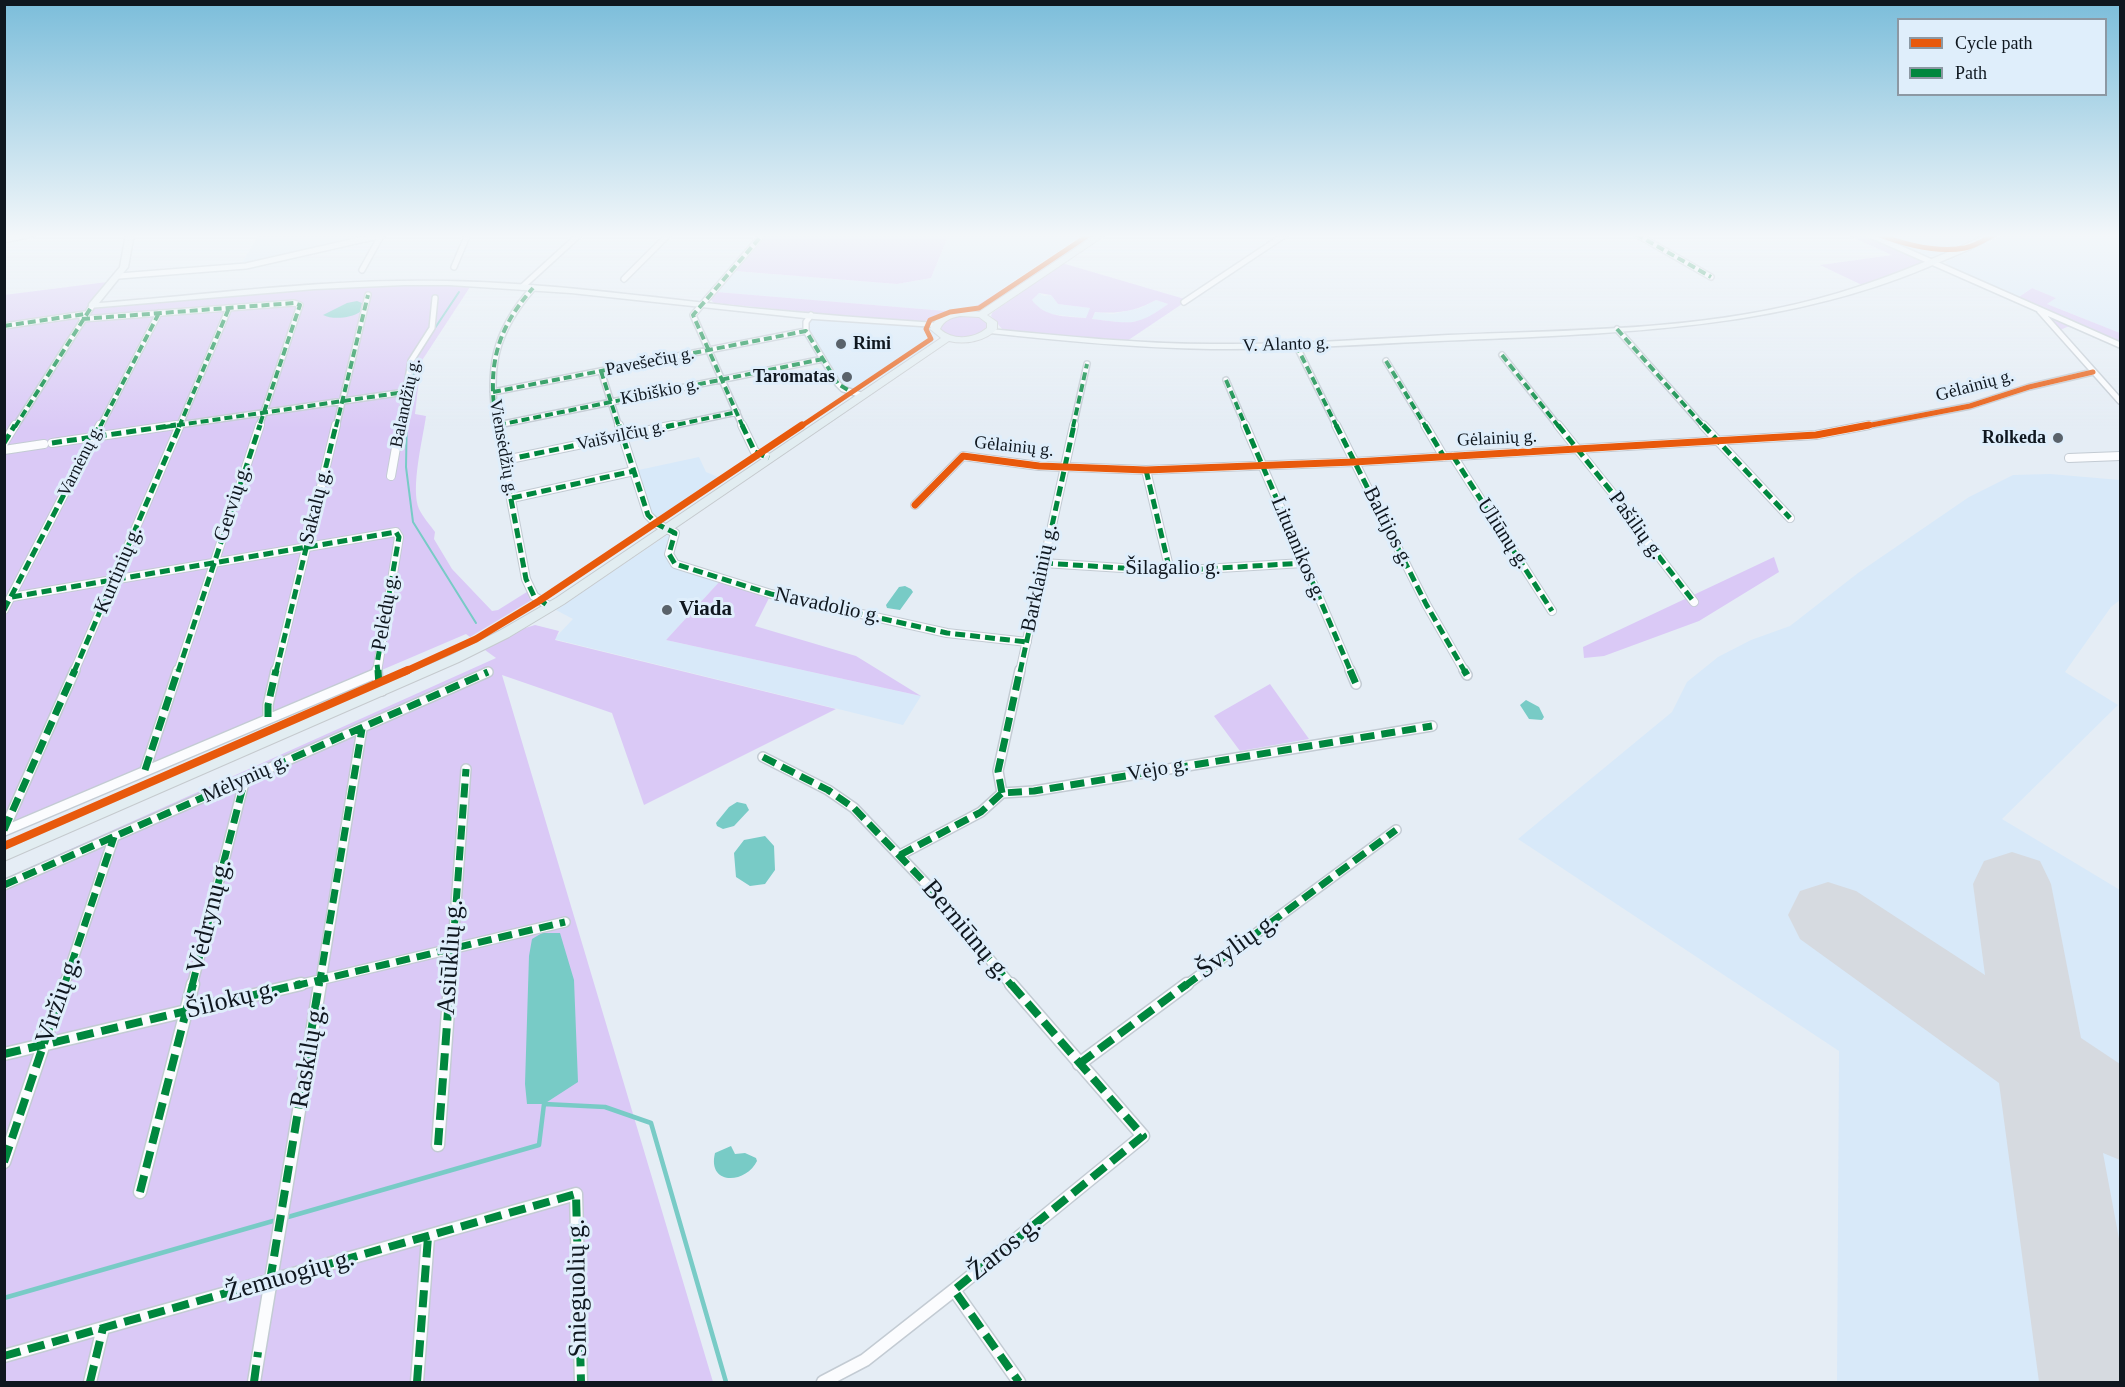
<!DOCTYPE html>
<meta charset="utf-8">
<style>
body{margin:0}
#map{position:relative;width:2125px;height:1387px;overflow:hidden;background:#e5edf5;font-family:Georgia,serif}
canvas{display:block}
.frame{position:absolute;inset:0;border:6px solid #0f171f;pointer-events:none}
.legend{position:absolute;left:1897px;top:18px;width:210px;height:78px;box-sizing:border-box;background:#dfeefb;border:2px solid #8c98a3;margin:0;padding:8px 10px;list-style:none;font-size:18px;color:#0f171f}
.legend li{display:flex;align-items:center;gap:12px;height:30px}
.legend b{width:30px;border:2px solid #8c98a3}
</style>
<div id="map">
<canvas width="2125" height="1387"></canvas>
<div class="frame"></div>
<ul class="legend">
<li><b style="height:8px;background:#e8590c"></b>Cycle path</li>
<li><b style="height:8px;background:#00873e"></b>Path</li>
</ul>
</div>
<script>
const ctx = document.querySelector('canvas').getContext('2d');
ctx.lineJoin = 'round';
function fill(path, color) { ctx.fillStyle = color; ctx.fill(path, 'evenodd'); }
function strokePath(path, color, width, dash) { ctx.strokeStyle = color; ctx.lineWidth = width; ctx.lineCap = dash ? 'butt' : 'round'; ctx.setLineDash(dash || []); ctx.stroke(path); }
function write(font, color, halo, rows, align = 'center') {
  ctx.font = font + ' Georgia,serif'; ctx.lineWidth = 6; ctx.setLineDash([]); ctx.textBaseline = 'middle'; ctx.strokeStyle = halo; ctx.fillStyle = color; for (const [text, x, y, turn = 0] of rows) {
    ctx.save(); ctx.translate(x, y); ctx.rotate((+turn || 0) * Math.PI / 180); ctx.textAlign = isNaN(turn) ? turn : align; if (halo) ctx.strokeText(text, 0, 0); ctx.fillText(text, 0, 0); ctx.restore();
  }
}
const built = new Path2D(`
 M259,234H373L242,263Z
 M949,234H1085L973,308L946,311L717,292L734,271L897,284L931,278Z
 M1873,234H1984L1935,256H1927Z
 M2006,234H2120V333L2047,304L2055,298L2032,288L2019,297L1952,268L1945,262Z
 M1039,293L1044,296L1051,295L1058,304L1091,308L1087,318L1049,314L1038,308L1032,300Z
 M1156,300L1168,304L1146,320L1125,323L1092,319L1095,312L1113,314L1140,308Z
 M803,316L923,327L932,329L937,337L932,344L863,388L853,389L847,393L834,386L803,334Z
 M699,457L706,472L723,479L657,524L648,515L634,471Z
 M2050,474L2120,480V600L2111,607L2065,672L2118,705L2002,819L2120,890V1382H1837L1839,1051L1518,839L1672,712L1687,682L1718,657L1751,640L1790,626L1858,573L1969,497L2013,475Z
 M673,531L671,559L720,581L666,640L921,696L903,725L554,639L573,619L556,610Z`);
const green = new Path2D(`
 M765,234H949L931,278L897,284L734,271Z
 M1845,234H1868L1934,262L1866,287L1820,265L1892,255Z
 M1083,238L1091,240L986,307C976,311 967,310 957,312C938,316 931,323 909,322L714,303L710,299L717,292L946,311L973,308Z
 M1062,263L1188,300L1124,343L1040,336L1002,329L991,316L992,313ZM1039,293L1051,295L1058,304L1090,308L1086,318C1066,316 1045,318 1032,300ZM1156,300L1168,304C1135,328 1130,323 1092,319L1095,312C1118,314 1136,311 1156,300Z
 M115,281L91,309L327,288L418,284L470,287L421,362L415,414L426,416C423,438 410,489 419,509C423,517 430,525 435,532L434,539L452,569L492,611L498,610L530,590L535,598L470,637L466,634L5,831L4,295Z
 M2032,288L2056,298L2047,304L2120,333V345L2074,324L2058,331L2048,318L2051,313L2019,297Z
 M956,315L981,316L990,325C979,339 954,343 940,330L939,325Z
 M1774,557L1779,572L1699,621L1604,656L1584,658L1583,647Z
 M720,581L771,594L755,626L856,656L921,696L666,640Z
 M535,625L559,631L555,640L836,709L644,805L612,713L502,675L713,1382H5L4,879L496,658L485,650L522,629Z
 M1270,684L1309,739L1240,751L1214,716Z`);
const water = new Path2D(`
 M357,301L362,303L360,312C351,318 333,320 323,315L347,303Z
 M905,586L911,589L913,592L900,610L887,608L886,605L899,587Z
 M1526,700L1539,707L1544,717L1542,720L1529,719L1520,705Z
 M737,802L746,804L749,810L734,826L723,829L717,826L716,823L729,807Z
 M765,836L774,846L775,870L765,884L750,886L736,877L734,853L744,840Z
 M542,933H560L574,980L578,1082L544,1104H527L525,1084L529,956L532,939Z
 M731,1146L735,1154L745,1153L756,1158L757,1161C746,1184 707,1186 715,1153Z`);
const streamFar1 = new Path2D(`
 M425,343L459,292
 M417,356L407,409L406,467L413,522L476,623`);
const stream = new Path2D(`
 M288,1217L539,1145L544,1104L605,1107L651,1123L726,1382
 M4,1298L273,1221`);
const runway = new Path2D(`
 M2012,852L2040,861L2051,884L2081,1038L2120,1064V1160L2103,1153L2120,1244V1382H2039L1999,1083L1800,939L1788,915L1800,891L1828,882L1856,891L1985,975L1973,884L1984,861Z`);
const minorFar3 = new Path2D(`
 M1636,234L1711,277
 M1868,234L2120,345
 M4,240L32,234
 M454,267L468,234
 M362,270L382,234
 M119,276L246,266L382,235
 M624,279L669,234
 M522,287L580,234
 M1184,302L1286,234
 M2039,310L2120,401
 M811,315L806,322V331L838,384L843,389L861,395
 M82,319L294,303L300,305L259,427
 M4,326L85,314
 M1617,329L1704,427
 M1296,345L1337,427
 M1502,355L1559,427
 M1386,361L1426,427
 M601,371L619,427
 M1226,380L1246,427
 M493,392L806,331
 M498,425L823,359
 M15,427L92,306
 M100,427L159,313
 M165,427L405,392
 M179,427L229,308
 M336,427L368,295
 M400,427L411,361L432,328L435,298
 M497,427C487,370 494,332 533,288
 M666,427L737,412
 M743,427L693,315L763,234
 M1073,427L1087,364
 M1861,427L1970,406L2029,387L2093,372`);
const minorFar2 = new Path2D(`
 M497,425L526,579L534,596L550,607
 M619,425L648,515L657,524L675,533L669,554L675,564L771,594L947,633L1027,642
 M742,425L755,452L769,458
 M1245,425L1351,672
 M1336,425L1426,604L1465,672
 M1425,425L1444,457
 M1558,425L1618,500L1623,510L1694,602
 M1703,425L1790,518
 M4,443L15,425
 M52,443L176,425
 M4,450L44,444
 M1453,456L1552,611
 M2069,458L2120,456
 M505,460L674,425
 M1146,470L1170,571
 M391,476L400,425
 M512,498L634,471
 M915,505L963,456L1039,466L1146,470L1354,462L1816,435L1869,425
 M1043,563L1170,571L1303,563
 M12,597L396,532L399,537L377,672
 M4,610L100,425
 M74,672L180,425
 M178,672L260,425
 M276,672L336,425
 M1020,672L1074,425`);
const minorFar1 = new Path2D(`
 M377,670L378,683L382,691
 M1350,670L1356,684
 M1464,670L1467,675
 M268,717V705L276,670
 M763,757L828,790L854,808L931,889L1012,986
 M145,770L178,670
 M1002,793L998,771L1020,670
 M4,830L75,670
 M4,831L377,673
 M900,855L981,812L1002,793L1034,791L1432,726
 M4,885L488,672
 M64,986L114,837
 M192,986L245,779
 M294,986L565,922
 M320,986L362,729
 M450,986L466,769
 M1185,986L1396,830`);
const minor = new Path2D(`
 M1011,984L1143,1136L954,1290L1019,1382
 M4,1054L301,984
 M1079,1064L1187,984
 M438,1145L450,984
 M4,1162L64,984
 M140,1192L193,984
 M4,1356L576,1194L581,1382
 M90,1382L103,1328
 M254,1382L320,984
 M417,1382L428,1237
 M823,1382L865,1360L954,1290`);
const secondary = new Path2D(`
 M126,234H134L128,267L99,303C215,294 331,278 447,281C549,283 650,297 750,308C812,314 874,319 936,323L940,325L936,327L814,319L571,293L449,285H404L315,289L89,308V304L120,267Z
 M1988,234H1998C1977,248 1951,257 1928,267C1781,329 1621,333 1463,340C1379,343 1295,350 1211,349C1137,348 1064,341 990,333L986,331L990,329C1064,336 1139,344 1213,344C1292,345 1370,339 1448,335C1570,330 1697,331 1817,299C1877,283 1932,260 1988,234Z`);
const primary = new Path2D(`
 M1097,234H1107L987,315L997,322V329C985,341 966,345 949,341L564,604L509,637L459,662L4,861V848L449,656L499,631L556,598L941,338L930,329C939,309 960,310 979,312ZM960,316L979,317L987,323V328C974,339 953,341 940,329C944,320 951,318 960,316Z`);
const quietFar3 = new Path2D(`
 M1636,234L1711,277
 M82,319L294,303L300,305L259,427
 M4,326L85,314
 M1617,329L1704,427
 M1296,345L1337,427
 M1502,355L1559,427
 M1386,361L1426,427
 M601,371L619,427
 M1226,380L1246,427
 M493,392L806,331L838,384L853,393
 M498,425L823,359
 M15,427L92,306
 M100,427L159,313
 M165,427L405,392
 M179,427L229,308
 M336,427L368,295
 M497,427C487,370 494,332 533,288
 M666,427L737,412
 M743,427L693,315L763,234
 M1073,427L1087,364`);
const quietFar2 = new Path2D(`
 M497,425L526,579L534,596L550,607
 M619,425L648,515L657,524L675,533L669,554L675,564L771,594L947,633L1027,642
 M742,425L755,452L769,458
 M1245,425L1351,672
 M1336,425L1426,604L1465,672
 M1425,425L1444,457
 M1558,425L1618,500L1623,510L1694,602
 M1703,425L1790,518
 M4,443L15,425
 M52,443L176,425
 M1453,456L1552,611
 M505,460L674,425
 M1146,470L1170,571
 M512,498L634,471
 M1043,563L1170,571L1303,563
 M12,597L396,532L399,537L377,664L378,672
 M4,610L100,425
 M74,672L180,425
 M178,672L260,425
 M276,672L336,425
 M1020,672L1074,425`);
const quietFar1 = new Path2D(`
 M378,670L379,686
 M1350,670L1356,684
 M1464,670L1467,675
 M268,717V705L276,670
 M763,757L828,790L854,808L931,889L1012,986
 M145,770L178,670
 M1002,793L998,771L1020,670
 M4,830L75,670
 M900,855L981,812L1002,793L1034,791L1432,726
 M4,885L488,672
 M64,986L114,837
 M192,986L245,779
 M294,986L565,922
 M319,986L362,729
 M450,986L466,769
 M1185,986L1396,830`);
const quiet = new Path2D(`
 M1011,984L1143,1136L954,1290L1019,1382
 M4,1054L301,984
 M1079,1064L1187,984
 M438,1145L450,984
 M4,1162L64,984
 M140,1192L193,984
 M270,1281L319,984
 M4,1356L576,1194L581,1382
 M90,1382L103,1328
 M254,1382L258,1352
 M417,1382L428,1237`);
const cyclewayFar2 = new Path2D(`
 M1877,234C1903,244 1937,253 1965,248C1976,246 1986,239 1995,234
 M800,427L931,339L926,329L930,320L950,312L979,308L1090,234
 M1861,427L1970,406L2029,387L2093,372`);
const cyclewayFar1 = new Path2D(`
 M915,505L963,456L1039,466L1146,470L1354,462L1816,435L1869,425
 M404,672L476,639L539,601L802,425`);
const cycleway = new Path2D(`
 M4,846L408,670`);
const markers = [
 [841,344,6,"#5a626a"],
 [847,377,6,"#5a626a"],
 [2058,438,6,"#5a626a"],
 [667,610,6,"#5a626a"]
];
const farPoinames = [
 ["Rimi",853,344,"left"],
 ["Taromatas",835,377],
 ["Rolkeda",2046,438]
];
const farStreetnames = [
 ["V. Alanto g.",1286,345,-2],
 ["Pavešečių g.",650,362,-11],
 ["Gėlainių g.",1975,386,-15],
 ["Kibiškio g.",660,392,-11],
 ["Balandžių g.",406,403,-78],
 ["Vaišvilčių g.",621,436,-12],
 ["Gėlainių g.",1497,439,-3],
 ["Gėlainių g.",1014,447,6],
 ["Viensėdžių g.",503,448,80],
 ["Varnėnų g.",81,461,-63]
];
const streetNames = [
 ["Gervių g.",233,503,-72],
 ["Sakalų g.",316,506,-76],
 ["Pašilių g.",1636,526,54],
 ["Baltijos g.",1388,527,63],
 ["Uliūnų g.",1503,534,57],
 ["Lituanikos g.",1298,549,67],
 ["Šilagalio g.",1173,568],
 ["Kurtinių g.",119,570,-67],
 ["Barklainių g.",1040,578,-78],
 ["Navadolio g.",828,606,12],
 ["Pelėdų g.",386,612,-80],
 ["Vėjo g.",1158,770,-10],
 ["Mėlynių g.",246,779,-24]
];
const poiNames = [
 ["Viada",679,610]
];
const nearStreetnames = [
 ["Vėdrynų g.",210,916,-76],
 ["Berniūnų g.",966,931,50],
 ["Švylių g.",1238,946,-36],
 ["Asiūklių g.",451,957,-86],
 ["Viržių g.",59,1000,-71],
 ["Šilokų g.",232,1000,-14],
 ["Raskilų g.",309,1056,-80],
 ["Žaros g.",1005,1249,-39],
 ["Žemuogių g.",290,1276,-16],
 ["Snieguolių g.",578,1288,-91]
];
fill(built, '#d8e9f9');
fill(green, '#dac9f6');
fill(water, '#78cbc6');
strokePath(streamFar1, '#78cbc6', 2);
strokePath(stream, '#78cbc6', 4.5);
fill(runway, '#d6dae0');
strokePath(minorFar3, '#c3cbd3', 8);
strokePath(minorFar2, '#c3cbd3', 10);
strokePath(minorFar1, '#c3cbd3', 12);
strokePath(minor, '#c3cbd3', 15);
strokePath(secondary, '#c3cbd3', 3);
strokePath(primary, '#c5cace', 2);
strokePath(minorFar3, '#fbfcfe', 5);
strokePath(minorFar2, '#fbfcfe', 8);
strokePath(minorFar1, '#fbfcfe', 9);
strokePath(minor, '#fbfcfe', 12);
fill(secondary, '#eef5f8');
fill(primary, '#e2edf1');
strokePath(quietFar3, '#00873e', 4, [8, 4]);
strokePath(quietFar2, '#00873e', 5, [10, 5]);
strokePath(quietFar1, '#00873e', 7, [14, 7]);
strokePath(quiet, '#00873e', 8, [17, 8]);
strokePath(cyclewayFar2, '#e8590c', 5);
strokePath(cyclewayFar1, '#e8590c', 7);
strokePath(cycleway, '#e8590c', 8);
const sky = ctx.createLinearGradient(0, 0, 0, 429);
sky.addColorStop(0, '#7bbdda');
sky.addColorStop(0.55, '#f3f7fa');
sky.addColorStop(1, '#f3f7fa00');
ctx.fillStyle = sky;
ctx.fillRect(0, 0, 2125, 429);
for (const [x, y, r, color] of markers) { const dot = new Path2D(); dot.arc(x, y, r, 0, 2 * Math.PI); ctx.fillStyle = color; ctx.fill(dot); strokePath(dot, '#dfeefb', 2); }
write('bold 18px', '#0f171f', '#dfeefb', farPoinames, 'right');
write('18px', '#0f171f', '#dfeefb', farStreetnames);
write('21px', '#0f171f', '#dfeefb', streetNames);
write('bold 21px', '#0f171f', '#dfeefb', poiNames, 'left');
write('26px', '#0f171f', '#dfeefb', nearStreetnames);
</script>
